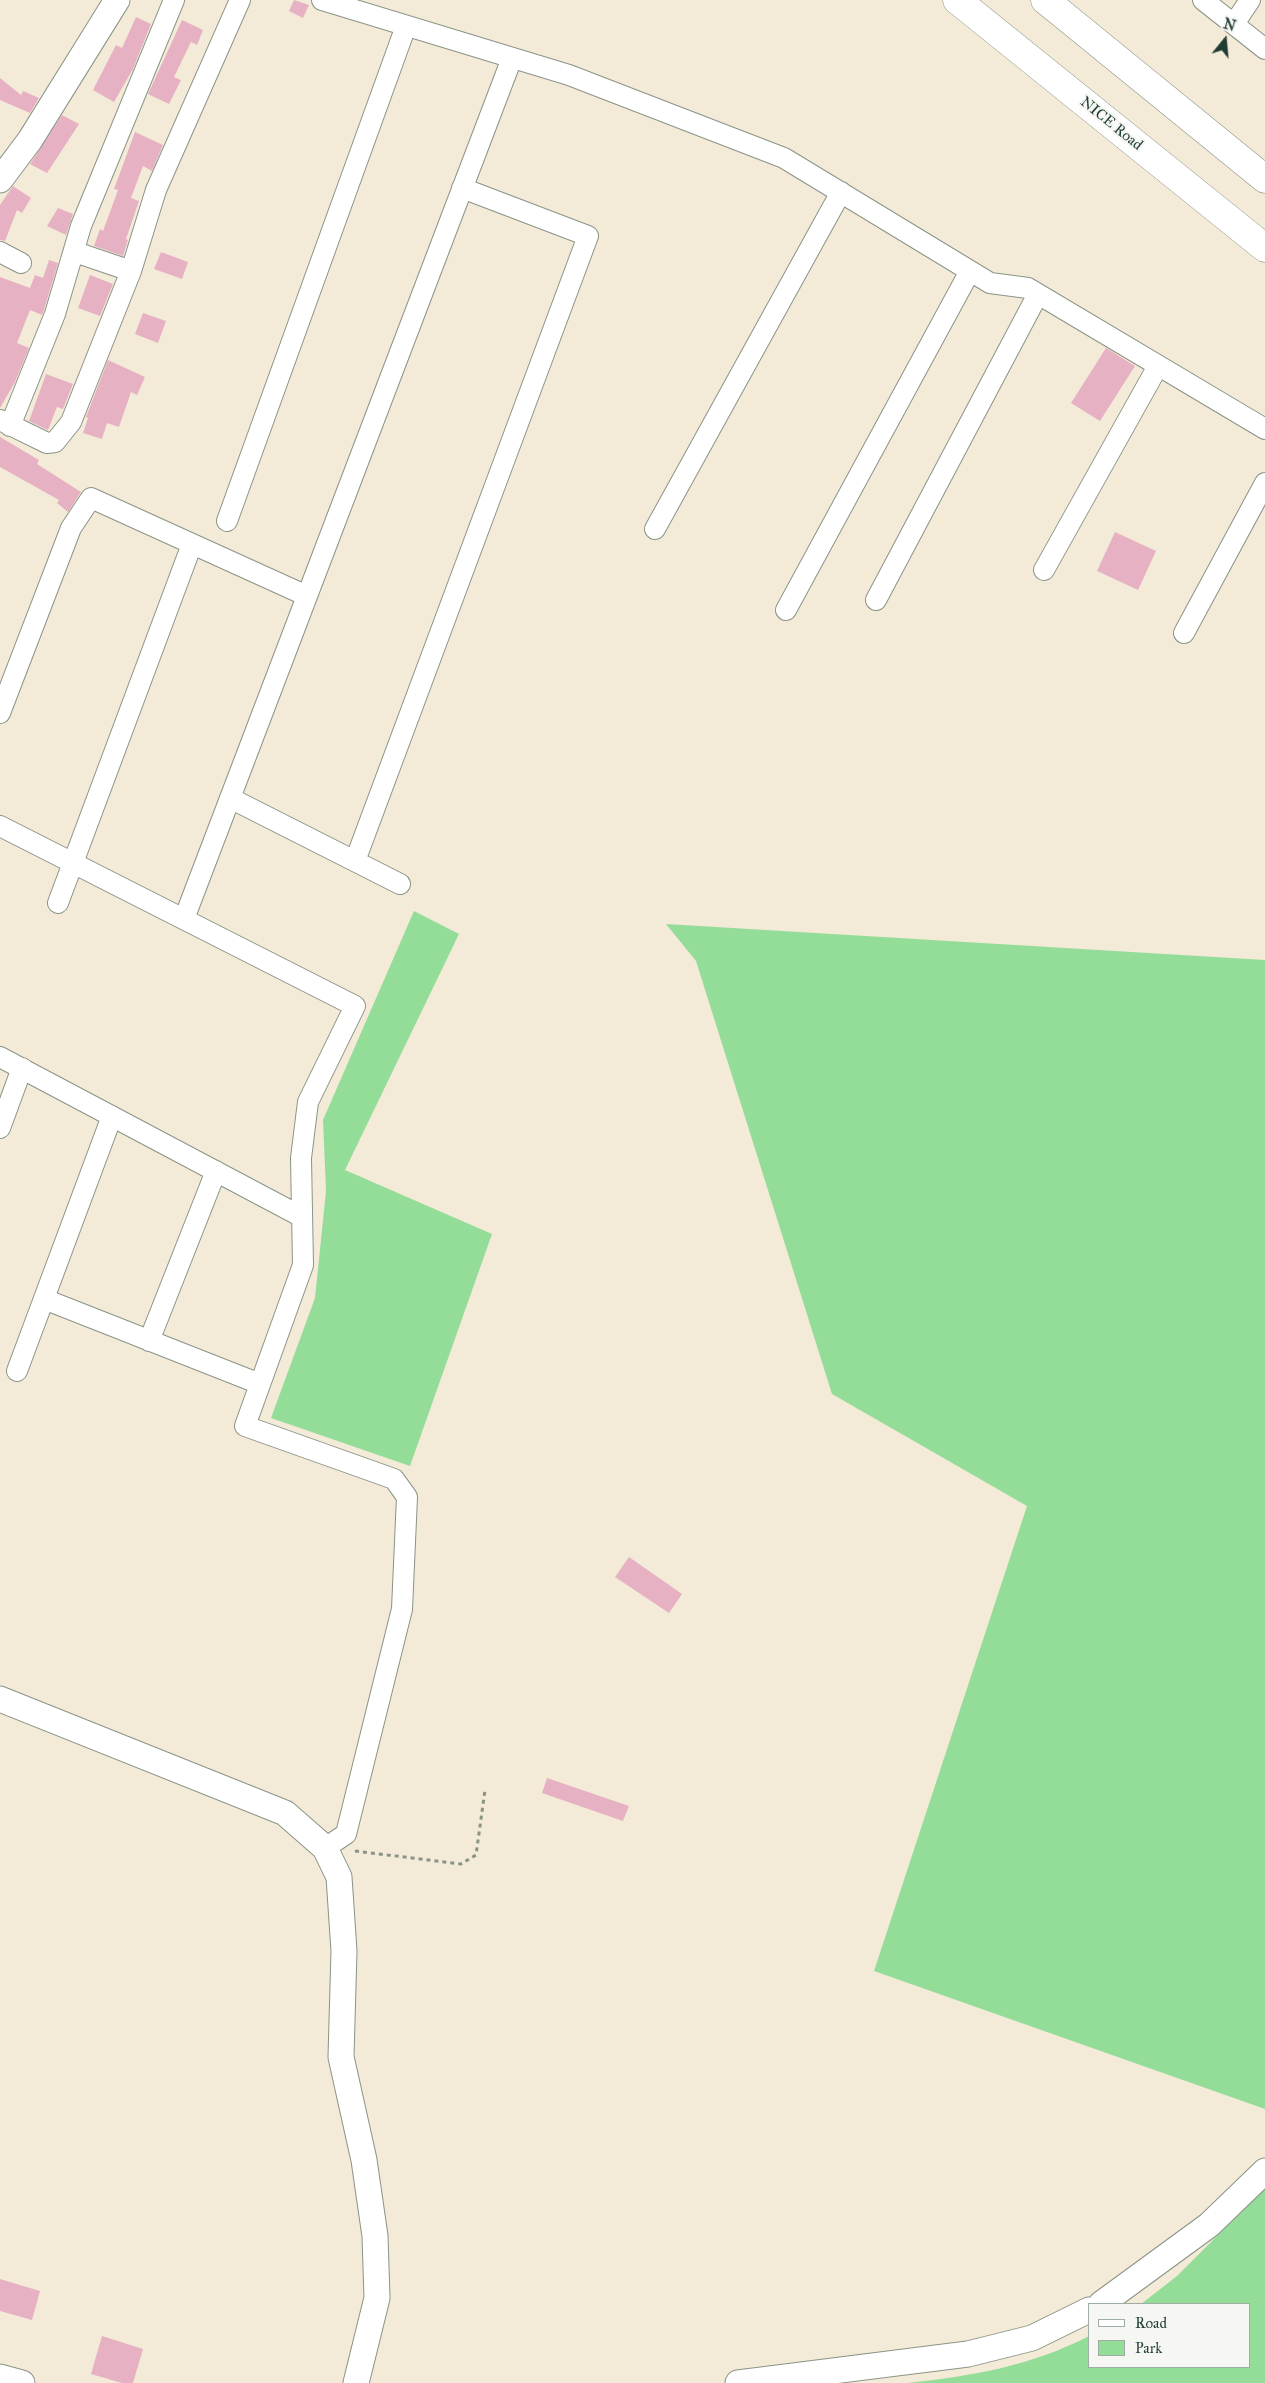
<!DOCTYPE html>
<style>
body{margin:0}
#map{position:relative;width:1265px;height:2383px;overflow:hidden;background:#f4ead8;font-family:"IM FELL Great Primer",serif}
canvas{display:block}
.legend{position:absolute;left:1088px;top:2303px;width:162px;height:65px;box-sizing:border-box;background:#f6f6f2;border:1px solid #a0aca6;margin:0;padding:6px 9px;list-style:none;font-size:15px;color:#1f3d34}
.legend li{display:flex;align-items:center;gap:10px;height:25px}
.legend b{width:25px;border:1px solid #a0aca6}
.north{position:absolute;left:1200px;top:15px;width:50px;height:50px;-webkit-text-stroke:4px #f6f6f2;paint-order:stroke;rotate:17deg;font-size:14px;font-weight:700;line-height:20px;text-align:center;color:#1f3d34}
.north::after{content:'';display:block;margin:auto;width:18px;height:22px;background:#1f3d34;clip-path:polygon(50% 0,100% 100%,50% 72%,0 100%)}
</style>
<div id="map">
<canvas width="1265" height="2383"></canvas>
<ul class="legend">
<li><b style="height:6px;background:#fff"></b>Road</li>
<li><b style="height:14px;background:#94dd99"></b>Park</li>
</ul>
<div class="north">N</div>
</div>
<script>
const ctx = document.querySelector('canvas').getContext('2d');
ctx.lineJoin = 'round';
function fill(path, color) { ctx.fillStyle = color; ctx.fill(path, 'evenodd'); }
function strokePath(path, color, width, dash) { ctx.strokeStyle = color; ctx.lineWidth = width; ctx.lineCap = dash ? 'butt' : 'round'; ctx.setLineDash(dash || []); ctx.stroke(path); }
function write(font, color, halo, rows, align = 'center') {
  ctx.font = font + ' "IM FELL Great Primer",serif'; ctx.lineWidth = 4.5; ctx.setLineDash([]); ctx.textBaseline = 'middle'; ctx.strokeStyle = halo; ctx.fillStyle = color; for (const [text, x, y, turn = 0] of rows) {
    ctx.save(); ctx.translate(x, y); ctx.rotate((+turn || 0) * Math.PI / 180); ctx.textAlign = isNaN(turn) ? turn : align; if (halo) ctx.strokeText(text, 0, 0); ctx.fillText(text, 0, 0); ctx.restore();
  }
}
const green = new Path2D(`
 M414,911L459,934L345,1170L492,1234L410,1466L271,1418L315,1298L326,1191L323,1120Z
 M666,924L1265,960V2109L874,1971L1027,1506L832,1394L696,961Z
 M1265,2188V2383H907C972,2376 1031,2366 1089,2336V2367H1249V2304H1141L1177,2276Z`);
const building = new Path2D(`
 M294,0L309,5L303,18L289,11Z
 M136,17L151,24L133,69L114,102L93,90L116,45L122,48Z
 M182,20L203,30L197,45L191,42L174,77L181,80L169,104L148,94Z
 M0,78L21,95L23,91L39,98L30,113L0,100Z
 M62,115L79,124L47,173L30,164Z
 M135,132L163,145L152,171L143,166L131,198L139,201L126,239L128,240L123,256L94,246L100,229L103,231L118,190L114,189Z
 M13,186L31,198L22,213L17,210L5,241L0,240V205Z
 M58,208L73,214L66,235L47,226Z
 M161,252L188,262L182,279L154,269Z
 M49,260L58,263L44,310L42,315L30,310L17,343L29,348L15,382L0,408V277L30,288L35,275L43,278Z
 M90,275L113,284L100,316L78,308Z
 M143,313L166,321L158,343L135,334Z
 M1106,348L1135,366L1100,421L1071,403Z
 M108,360L145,377L137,395L131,392L119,427L107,423L102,439L83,433L88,418L86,417Z
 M46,374L73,384L63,409L57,407L48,430L29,421Z
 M0,437L39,460L37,464L81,492L68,512L57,503L59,500L0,467Z
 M1115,532L1156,551L1138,590L1097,571Z
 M629,1557L682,1594L669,1613L615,1577Z
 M547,1778L629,1806L623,1821L542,1793Z
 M0,2279L40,2291L32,2320L0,2311Z
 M102,2336L143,2349L133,2383H122L91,2374Z`);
const path = new Path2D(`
 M355,1851L461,1864L476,1855L485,1790`);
const minor = new Path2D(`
 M322,0L569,75L784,158L990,283L1028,288L1265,429
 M1203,0L1265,49
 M1234,24L1250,0
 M0,252L21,263
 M75,252L131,271
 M0,420L47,443L55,442L71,422L131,271L156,190L240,0
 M10,426L55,314L81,226L174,0
 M227,521L406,26
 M655,529L841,192
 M1044,570L1158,366
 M876,600L1038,294
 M786,610L970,271
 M1184,633L1265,483
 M0,713L71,528L91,498L307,596
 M230,798L400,884
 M0,826L355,1006L308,1102L301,1158L303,1265L245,1426L394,1479L407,1497L402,1609L346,1834L325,1848
 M355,861L588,236L462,188
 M58,903L192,544
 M184,919L512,58
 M0,1057L302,1217
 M0,1128L22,1068
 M44,1299L260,1384
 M149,1341L216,1171
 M17,1371L112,1116`);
const tertiary = new Path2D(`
 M0,180L30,140L117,0
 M0,1699L285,1813L325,1848L339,1877L344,1951L341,2057L364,2160L375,2236L377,2298L356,2383
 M1101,2304L1209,2225L1265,2171
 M0,2377L22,2383
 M738,2383L968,2354L1032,2338L1089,2310`);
const motorway = new Path2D(`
 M957,0L1265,248
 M1045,0L1265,179`);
const streetNames = [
 ["NICE Road",1111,124,39]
];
fill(green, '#94dd99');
fill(building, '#e6b2c3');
strokePath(minor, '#8a9486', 22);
strokePath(tertiary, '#8a9486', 27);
strokePath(motorway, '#8a9486', 29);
strokePath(path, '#8a9486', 3, [4, 4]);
strokePath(minor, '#fff', 20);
strokePath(tertiary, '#fff', 25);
strokePath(motorway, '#fff', 28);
write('15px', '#1f3d34', '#f6f6f2', streetNames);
</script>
